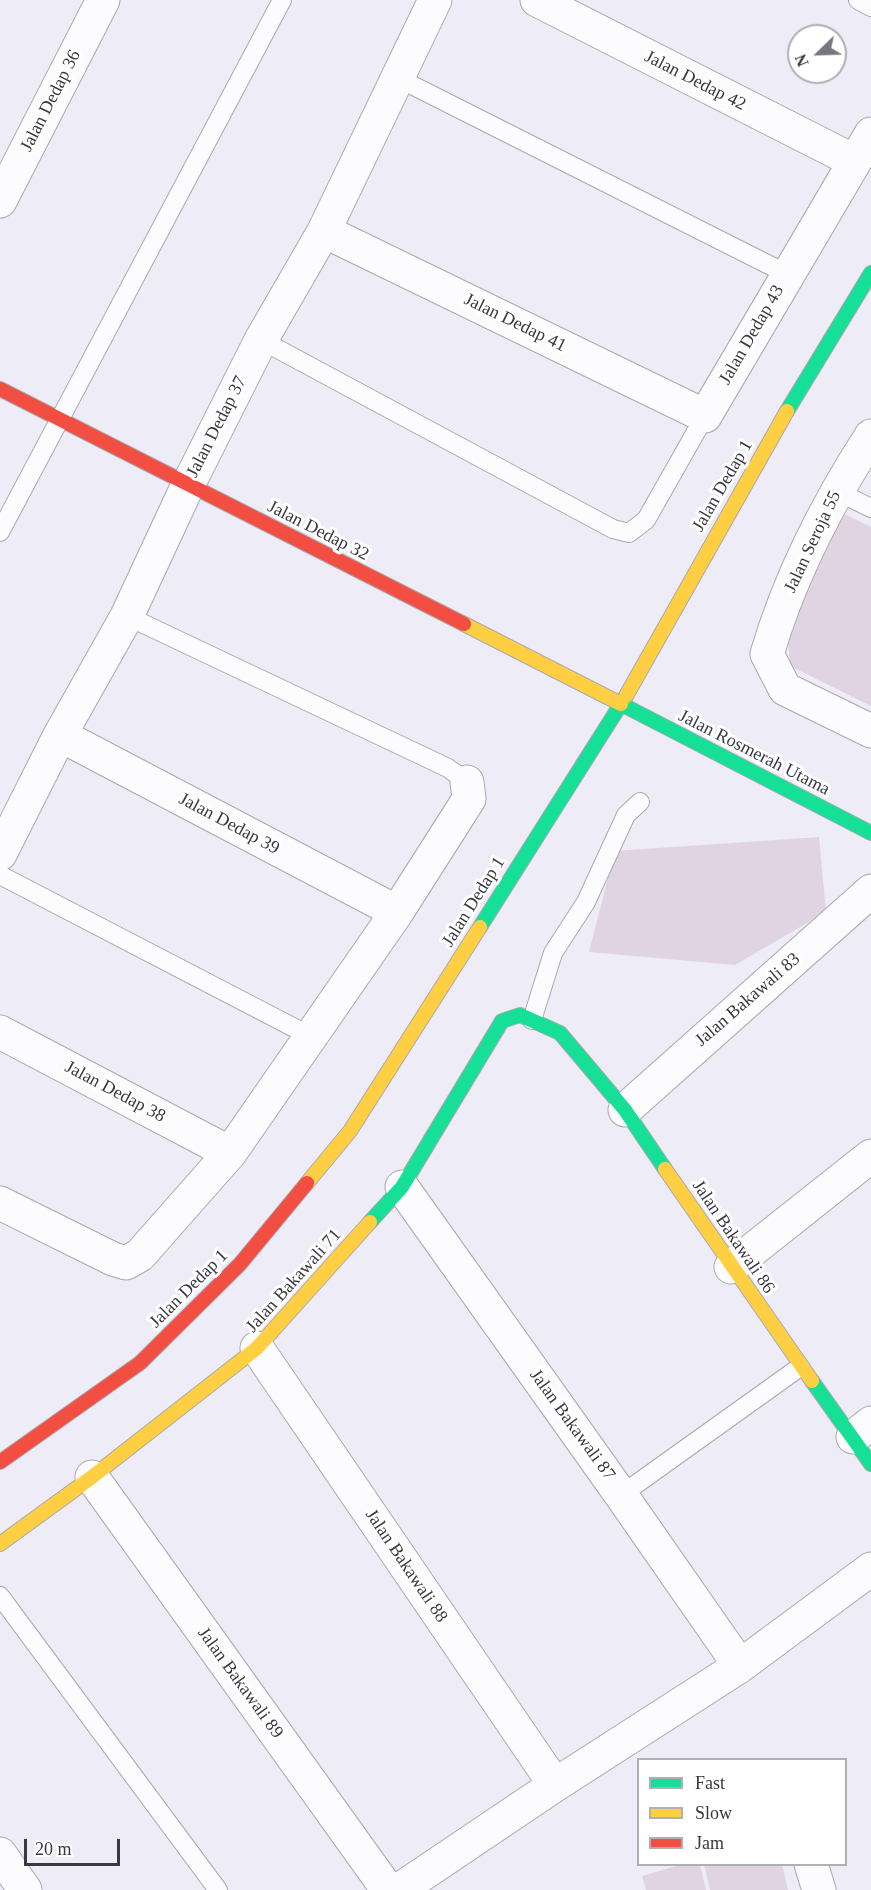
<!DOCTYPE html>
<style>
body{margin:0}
#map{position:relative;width:871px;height:1890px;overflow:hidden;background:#eeecf6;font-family:Georgia,serif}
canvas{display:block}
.legend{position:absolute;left:637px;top:1758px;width:210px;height:108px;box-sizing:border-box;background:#fff;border:2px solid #b0afb2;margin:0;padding:8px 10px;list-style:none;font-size:18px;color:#39383f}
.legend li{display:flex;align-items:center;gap:12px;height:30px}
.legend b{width:30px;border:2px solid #b0afb2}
.north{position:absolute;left:787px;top:24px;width:60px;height:60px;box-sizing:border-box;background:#fff;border:2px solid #b0afb2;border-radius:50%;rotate:247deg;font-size:16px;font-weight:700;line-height:24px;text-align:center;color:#39383f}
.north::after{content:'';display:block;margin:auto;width:21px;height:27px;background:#78777f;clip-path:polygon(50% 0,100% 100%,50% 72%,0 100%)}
.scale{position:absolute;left:24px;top:1839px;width:96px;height:27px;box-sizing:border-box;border:3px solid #39383f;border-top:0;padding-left:8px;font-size:18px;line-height:21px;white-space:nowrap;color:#39383f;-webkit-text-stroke:4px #fff;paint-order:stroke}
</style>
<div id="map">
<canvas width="871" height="1890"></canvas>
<ul class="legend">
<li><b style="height:8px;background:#16e098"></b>Fast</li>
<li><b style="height:8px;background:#ffcf43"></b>Slow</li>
<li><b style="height:8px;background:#f24e42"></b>Jam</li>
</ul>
<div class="north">N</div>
<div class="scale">20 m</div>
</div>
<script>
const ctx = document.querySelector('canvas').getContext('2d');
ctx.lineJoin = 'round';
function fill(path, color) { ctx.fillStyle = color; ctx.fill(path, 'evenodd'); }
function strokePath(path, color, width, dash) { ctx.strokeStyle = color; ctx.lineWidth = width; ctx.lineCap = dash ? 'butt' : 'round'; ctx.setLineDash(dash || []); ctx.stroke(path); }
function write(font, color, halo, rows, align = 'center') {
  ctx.font = font + ' Georgia,serif'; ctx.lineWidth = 6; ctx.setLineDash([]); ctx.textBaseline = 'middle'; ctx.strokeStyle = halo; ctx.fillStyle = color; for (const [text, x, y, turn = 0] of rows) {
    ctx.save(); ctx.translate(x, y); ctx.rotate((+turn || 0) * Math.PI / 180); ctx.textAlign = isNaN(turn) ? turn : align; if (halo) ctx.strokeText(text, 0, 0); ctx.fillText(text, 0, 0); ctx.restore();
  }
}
const building = new Path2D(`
 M845,514L871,527V706L790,666L786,614Z
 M819,837L826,912L735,965L589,952L615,851Z
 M683,1864H700L706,1890H646L642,1876Z
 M704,1864H782L788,1890H710Z`);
const lane = new Path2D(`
 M858,0L871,7
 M396,77L787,274
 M261,340L613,529L629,533L646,520L705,416
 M836,491L871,508
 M0,532L282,0
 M127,616L448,768L467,782
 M0,875L312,1037
 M532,1020L553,953L586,902L626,815L640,802
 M621,1495L800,1367
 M0,1596L218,1890`);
const street = new Path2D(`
 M537,0L854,161
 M0,201L103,0
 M324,231L705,416L871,134
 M871,436C827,504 790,576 767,654L785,689L871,731
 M60,735L397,912
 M0,854L60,735L127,616L188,485L261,340L324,231L435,0
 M0,1032L230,1153
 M625,1110L871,891
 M402,1187L621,1495L740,1666
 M0,1203L113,1259L126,1263L140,1255L230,1153L397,912L469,799L467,782
 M731,1267L871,1156
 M257,1348L555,1785
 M853,1437L871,1423
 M92,1477L388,1890
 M0,1854L25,1890
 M811,1864L819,1890
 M399,1890L555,1785L740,1666L871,1569`);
const fast = new Path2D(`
 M787,411L871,273
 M621,704L871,833
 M480,927L626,696
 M370,1222L402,1187L502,1021L520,1015L560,1033L625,1110L665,1169
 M812,1381L871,1464`);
const slow = new Path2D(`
 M464,624L621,704
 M626,696L787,411
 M665,1169L812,1381
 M307,1183L350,1131L480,927
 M0,1544L92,1477L257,1348L370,1222`);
const jam = new Path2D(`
 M0,389L464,624
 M0,1462L140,1363L240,1264L307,1183`);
const streetNames = [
 ["Jalan Dedap 42",695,81,27],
 ["Jalan Dedap 36",51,101,-63],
 ["Jalan Dedap 41",515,323,26],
 ["Jalan Dedap 43",752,335,-60],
 ["Jalan Dedap 37",217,427,-63],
 ["Jalan Dedap 1",723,486,-60],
 ["Jalan Dedap 32",318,531,27],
 ["Jalan Seroja 55",813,542,-65],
 ["Jalan Rosmerah Utama",754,753,27],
 ["Jalan Dedap 39",229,824,28],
 ["Jalan Dedap 1",474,902,-58],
 ["Jalan Bakawali 83",748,1000,-41],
 ["Jalan Dedap 38",115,1092,28],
 ["Jalan Bakawali 86",733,1237,56],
 ["Jalan Bakawali 71",294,1281,-48],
 ["Jalan Dedap 1",189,1289,-45],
 ["Jalan Bakawali 87",572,1425,54],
 ["Jalan Bakawali 88",406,1566,56],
 ["Jalan Bakawali 89",240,1683,54]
];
fill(building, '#e0d4e3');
strokePath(lane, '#aaa8b0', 20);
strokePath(street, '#aaa8b0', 35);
strokePath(fast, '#aaa8b0', 16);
strokePath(slow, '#aaa8b0', 16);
strokePath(jam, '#aaa8b0', 16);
strokePath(lane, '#fcfcfe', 18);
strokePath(street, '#fcfcfe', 33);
strokePath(fast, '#16e098', 14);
strokePath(slow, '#ffcf43', 14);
strokePath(jam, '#f24e42', 14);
write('18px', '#39383f', '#fff', streetNames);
</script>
